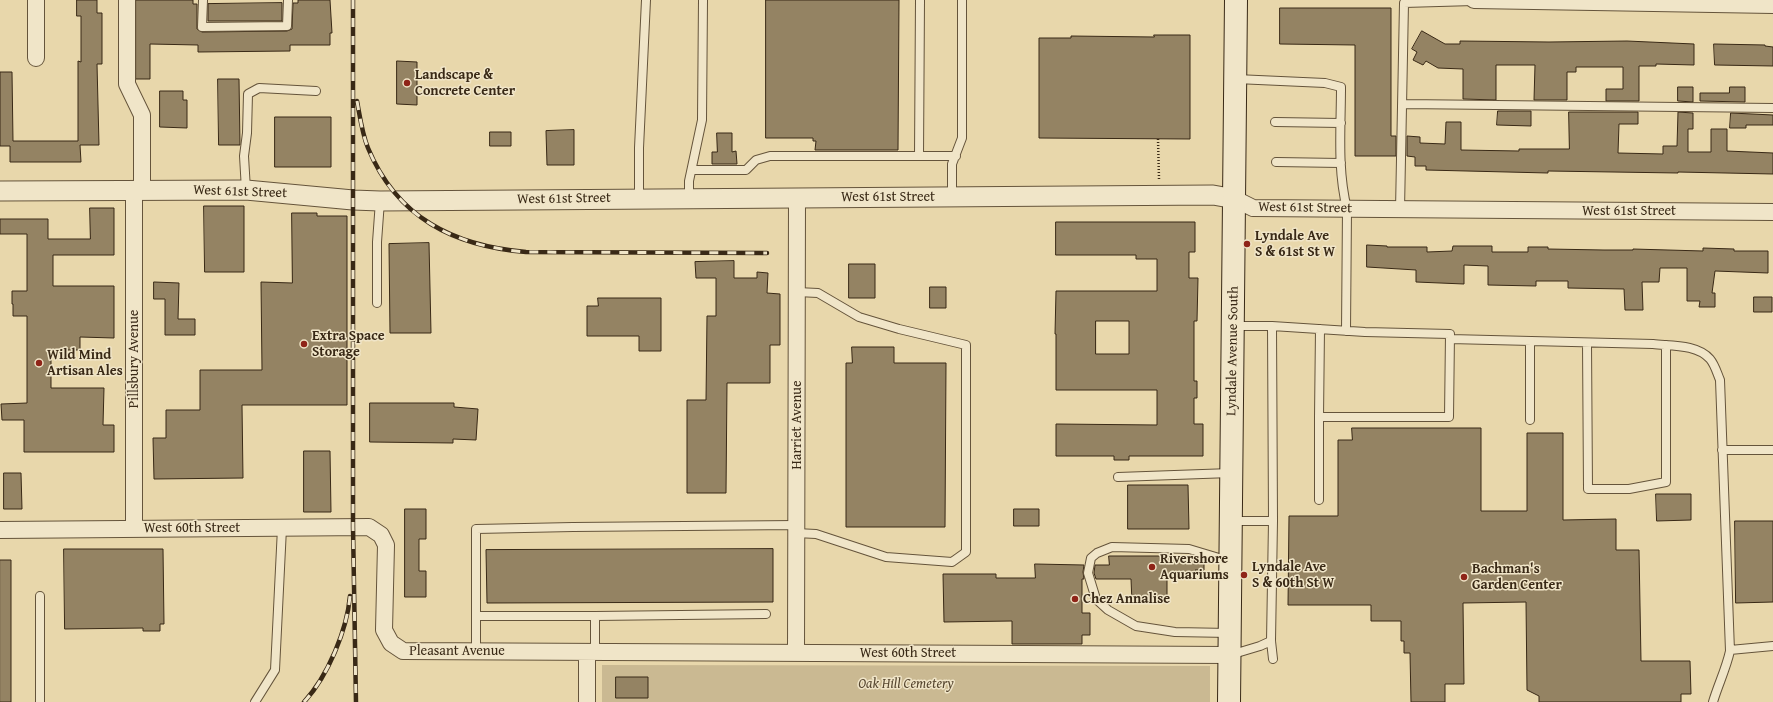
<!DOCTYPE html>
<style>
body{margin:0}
canvas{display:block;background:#e8d7ab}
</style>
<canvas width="1773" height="702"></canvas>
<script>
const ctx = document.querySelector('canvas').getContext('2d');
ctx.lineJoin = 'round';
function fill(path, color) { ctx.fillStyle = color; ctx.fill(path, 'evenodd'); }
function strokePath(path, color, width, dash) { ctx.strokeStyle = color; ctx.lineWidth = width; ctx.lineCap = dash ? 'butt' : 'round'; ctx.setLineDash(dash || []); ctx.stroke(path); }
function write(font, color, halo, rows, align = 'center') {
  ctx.font = font + ' "Gentium Book Plus",serif'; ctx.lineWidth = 3; ctx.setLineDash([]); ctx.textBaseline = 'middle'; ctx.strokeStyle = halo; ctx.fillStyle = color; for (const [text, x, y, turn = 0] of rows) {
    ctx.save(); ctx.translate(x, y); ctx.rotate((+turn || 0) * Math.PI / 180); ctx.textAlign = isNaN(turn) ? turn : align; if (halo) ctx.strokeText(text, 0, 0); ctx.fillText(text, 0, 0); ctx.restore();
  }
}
const green = new Path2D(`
 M602,665L1210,666V702H602Z`);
const building = new Path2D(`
 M77,0H97V13H102V64H97L99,145H80L81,162H10V146H0V72H12L13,141H78V61L81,62V16H77Z
 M136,0H193V4H197V29L202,32L287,31L292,29L293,3H298V0H330L332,33H330V45H290V51L198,52V45L150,44V79H136Z
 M766,0H899L898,150H815L816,141H813V138H766Z
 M282,3V21H208V4Z
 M1280,8H1391V136H1396V156H1355V45L1280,44Z
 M1422,31L1445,44H1460V41L1549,42L1627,41L1694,44V65L1656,64V66H1639V101H1606V89H1623V67H1576V72H1567V100H1534L1535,65H1496V100L1463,99V69L1438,68L1426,61L1423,65L1413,60L1417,52L1412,49Z
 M1154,35H1190V139L1039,138V38H1071V36L1154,37Z
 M1714,44L1765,45V46L1773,47V66L1715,65Z
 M397,61L417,62V105L397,104Z
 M218,79H239L240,145H219Z
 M1678,87H1693V102L1678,101Z
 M1730,87H1745V102L1700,101V93H1729Z
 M160,91H183V100H187V128L160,127Z
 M1498,111H1531V126L1497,125Z
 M1569,112H1638V124H1619L1618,153L1663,154V146H1677L1678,112L1693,113V129H1688V152H1711V129H1727V151L1773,153V174L1678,172V173L1548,171V173L1426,170V166H1415V157L1407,156V136L1420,137V143L1445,144L1446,122H1461V150L1519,151V149H1569Z
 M1731,113L1773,115V125H1746V128H1730Z
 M275,117H331V167H275Z
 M574,130V165H547L546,131Z
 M490,132H511V146H490Z
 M717,133H732V152L736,151L737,164H712V152H717Z
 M204,206H244V272H205Z
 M90,208H114V255H53V286H114V338L80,337V350H51V388H104L103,425H114V452H24V420H2L1,404L27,403V316H13V304H12V291H27V234H0V219H48V239H90Z
 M292,213H317V216H347V405H242L243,478L154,479L153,438H166V410H200V370H262L261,282L292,283Z
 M1056,222H1195V252H1189V278H1198L1197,321H1194V381H1197V398H1194V424H1203V456H1129V460H1114V456H1056V424L1157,425V390H1056V334H1055L1056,291H1157V259H1136V255H1056ZM1096,321H1129V354H1096Z
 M429,243L431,333H390L389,244Z
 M1367,245L1387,246V247H1427V252L1452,251L1453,246H1492V252H1528V247H1548V249L1604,250H1633V249L1703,251V248L1734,249V251H1768V273L1715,271L1712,293H1715V307H1699L1700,301H1687V268H1660L1659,282H1642L1643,310H1625L1624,289L1568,288V281H1536V286L1488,285V266L1464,265V284L1416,282V270L1367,267Z
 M734,261V278H757V272L768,273L767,293L780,294V345H770V383H727L726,493H687V400H706L707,316H716V278H696L695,262Z
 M849,264H875V298H849Z
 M154,282L179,283L178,319H195V335H165V299H154Z
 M930,287H946V308H930Z
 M1754,297H1772V312H1754Z
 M598,298H661V351H639V336H587V306H598Z
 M852,347H894V363H946L945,527H846V363H852Z
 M370,403H454V407L478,409L476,440L453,439V443L370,442Z
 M1352,428H1481V511H1527V433H1563V520L1616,519V550H1639L1641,661H1690L1691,694H1681V702H1539V696L1527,690L1526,602L1463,603L1464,684H1445V702H1411L1410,653H1404V641H1401V621H1371V605H1288L1289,516H1338V440H1352Z
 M304,451H330L331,512H304Z
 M4,473H21L22,509H4Z
 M1128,485H1188L1189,529H1128Z
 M1656,494H1691V520L1657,521Z
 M405,509H426V539H419V571H426V597H405Z
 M1014,509H1039V526H1014Z
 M1735,521H1773V602L1736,603Z
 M64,549H163L164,624H160V631H143V628L65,629Z
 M773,549V602L487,603L486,550Z
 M1109,556H1192L1204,559V570H1195V576H1167V602L1132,603L1131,579H1096L1094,573L1095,565H1109Z
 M0,560H11V702H0Z
 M1035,564L1084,565L1083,572L1084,579H1082V613H1090V635H1082V644H1012V621L944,622L943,574H996V578H1035Z
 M616,677H648V698H616Z`);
const path = new Path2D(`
 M1158,139L1159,179`);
const service = new Path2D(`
 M203,0L202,27L287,26L288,0
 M1236,79L1325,83L1341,87C1341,127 1337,169 1347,209L1346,331
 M1403,104L1773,108
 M1275,122L1341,123
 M919,156L920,0
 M1276,162L1341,163
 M692,170H746L756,160L770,156H956
 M246,190L244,156L247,133L248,94L259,88L316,91
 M952,197V164L962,138V0
 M639,198V148L646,0
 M689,198V181L702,120L703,0
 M1400,210L1404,3L1474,1
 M377,303V242L380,201
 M1234,326H1272L1365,332L1450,334L1449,417H1319V500
 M1272,326L1273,521L1271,641L1273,659
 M1450,339L1653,344C1671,346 1697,344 1710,359C1715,365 1717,373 1720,380L1730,651C1726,669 1718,685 1713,702
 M1530,341V420
 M1587,343L1588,489H1629L1666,482V345
 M1319,417L1320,329
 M1722,450H1773
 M1118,477L1231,473
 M1232,521H1273
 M796,533L816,534L886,557L952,562L966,552V345L899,329L859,317L818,293L797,292
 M476,616H595V652
 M595,616L766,614
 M1229,633L1175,632L1136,626L1108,610L1096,599L1088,573L1091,558L1097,553L1112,547L1189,549L1229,561
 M1730,650L1773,646
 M476,651V529L573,527L796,525
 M1230,655L1260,646L1271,641
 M40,702V596
 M255,702L275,670L282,528`);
const minor = new Path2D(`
 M36,0V58
 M127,0V84L142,115V191
 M1474,0L1773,5
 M1235,199L1253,208L1773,212
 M134,528V191
 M0,530L369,527L381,535L386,545L384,630L391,643L403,651L1229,655
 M796,652L797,198
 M587,702V652`);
const tertiary = new Path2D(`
 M0,191L246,190L353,200L380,201L1213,195L1235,199`);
const secondary = new Path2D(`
 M1229,702L1236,0`);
const rail = new Path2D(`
 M353,0V527L356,702
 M357,101C360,117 362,133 368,148C397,218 454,246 526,252L767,253
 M304,702C328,676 347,630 350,596`);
const markers = [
 [407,83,4,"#8f2418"],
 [1247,244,4,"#8f2418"],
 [304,344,4,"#8f2418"],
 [39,363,4,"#8f2418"],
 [1152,567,4,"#8f2418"],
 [1244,575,4,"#8f2418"],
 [1464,577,4,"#8f2418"],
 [1075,599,4,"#8f2418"]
];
const poiNames = [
 ["Landscape &",415,75],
 ["Concrete Center",415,91],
 ["Lyndale Ave",1255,236],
 ["S & 61st St W",1255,252],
 ["Extra Space",312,336],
 ["Storage",312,352],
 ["Wild Mind",47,355],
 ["Artisan Ales",47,371],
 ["Rivershore",1160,559],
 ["Aquariums",1160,575],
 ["Lyndale Ave",1252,567],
 ["S & 60th St W",1252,583],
 ["Bachman's",1472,569],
 ["Garden Center",1472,585],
 ["Chez Annalise",1083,599]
];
const streetNames = [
 ["West 61st Street",240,192,2],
 ["West 61st Street",888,197],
 ["West 61st Street",564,199,-1],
 ["West 61st Street",1305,208,1],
 ["West 61st Street",1629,211],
 ["Lyndale Avenue South",1233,351,-89],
 ["Pillsbury Avenue",134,359,-90],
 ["Harriet Avenue",797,425,-90],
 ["West 60th Street",192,528],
 ["Pleasant Avenue",457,651],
 ["West 60th Street",908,653]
];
const parkNames = [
 ["Oak Hill Cemetery",906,684]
];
fill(green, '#cab992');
fill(building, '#948363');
strokePath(building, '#392916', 1);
strokePath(service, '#65543b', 10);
strokePath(minor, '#65543b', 18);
strokePath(tertiary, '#65543b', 21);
strokePath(secondary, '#392916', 24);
strokePath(path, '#392916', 2.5, [1, 2]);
strokePath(service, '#f0e5c8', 8);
strokePath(minor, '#f0e5c8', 16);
strokePath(tertiary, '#f0e5c8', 19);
strokePath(secondary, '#f0e5c8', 22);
strokePath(rail, '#392916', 4.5);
strokePath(rail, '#f0e5c8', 3, [9]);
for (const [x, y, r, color] of markers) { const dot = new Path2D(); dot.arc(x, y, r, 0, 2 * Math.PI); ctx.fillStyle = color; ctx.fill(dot); strokePath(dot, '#f0e5c8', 1.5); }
write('bold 14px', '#392916', '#f0e5c8', poiNames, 'left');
write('14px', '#392916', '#f0e5c8', streetNames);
write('italic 14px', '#56462f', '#f0e5c8', parkNames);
</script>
